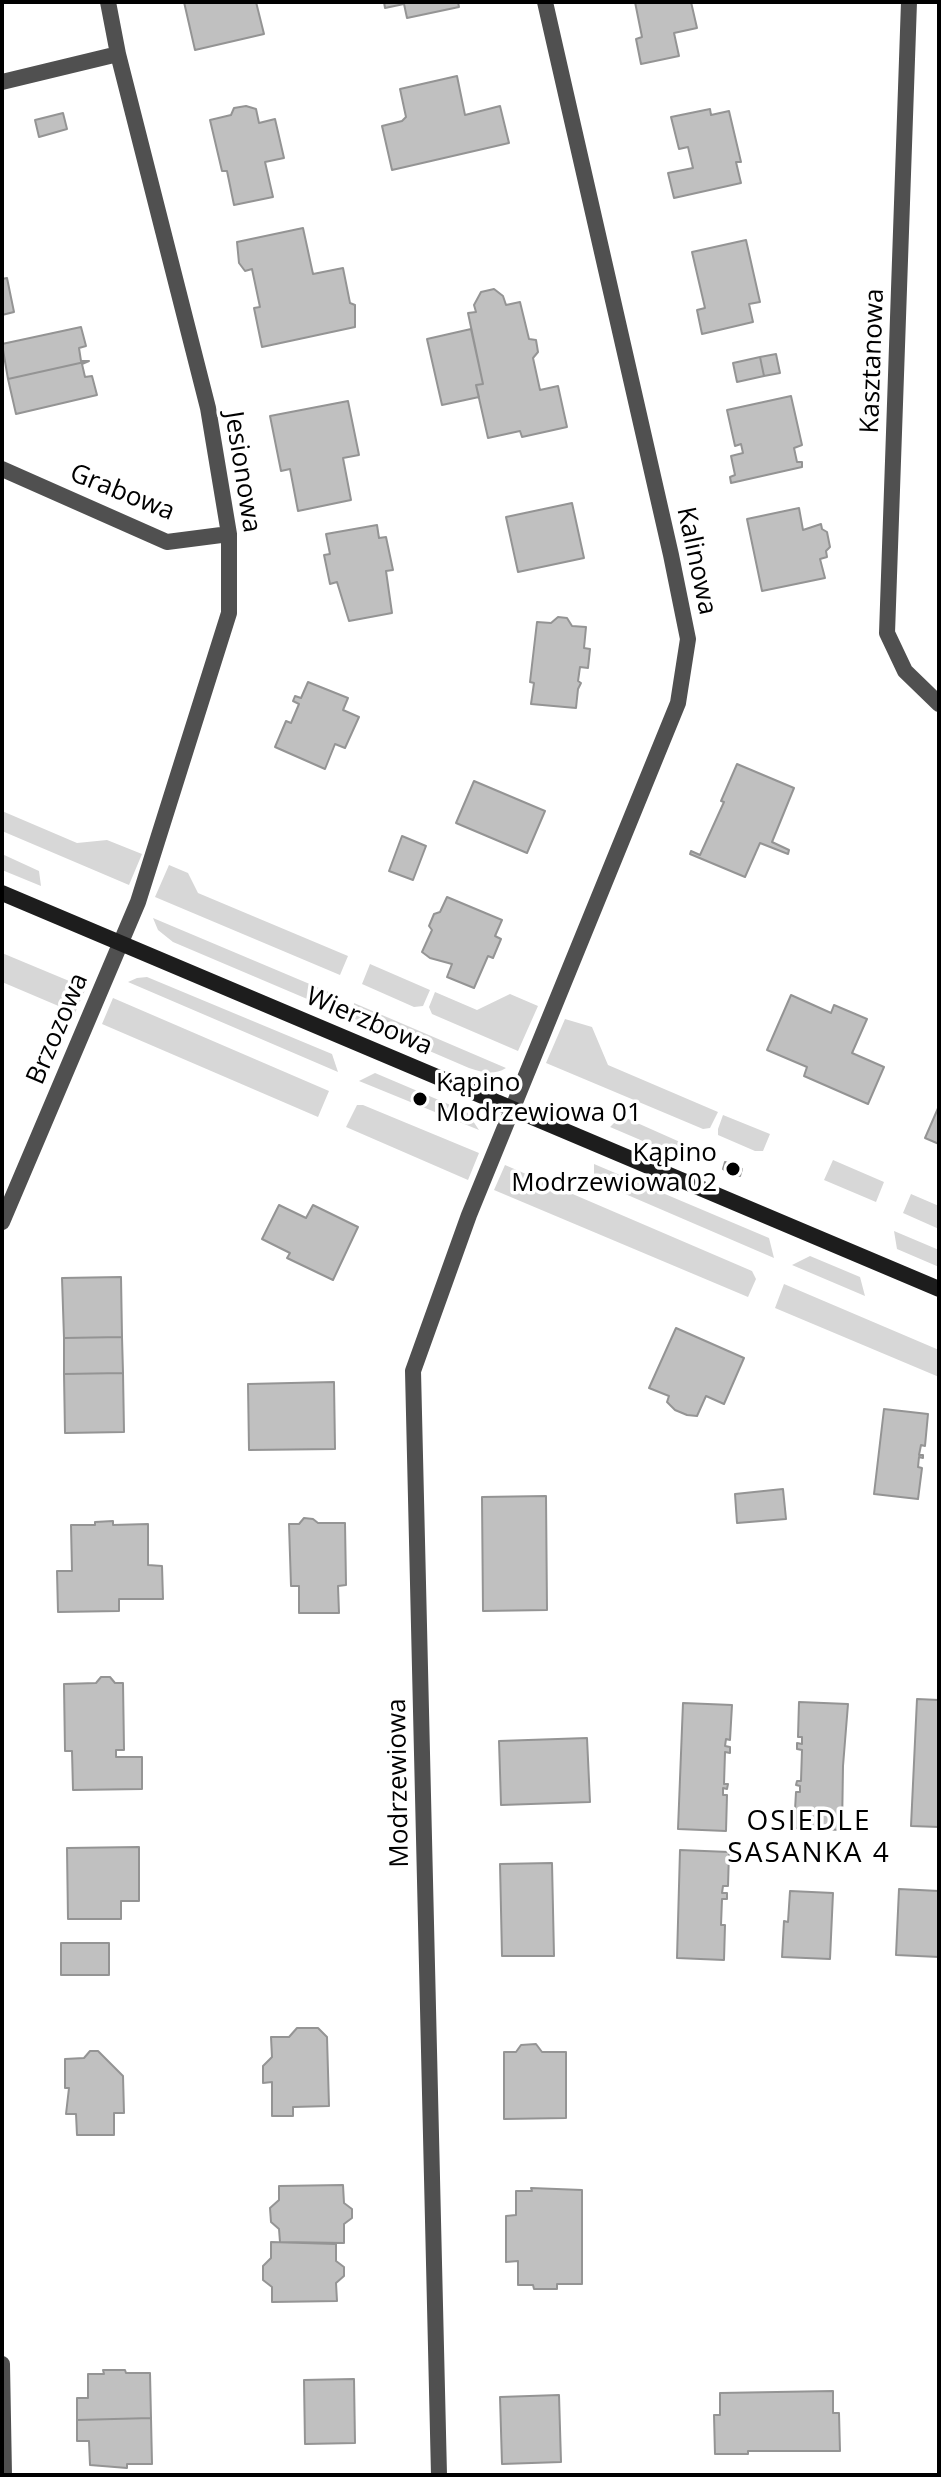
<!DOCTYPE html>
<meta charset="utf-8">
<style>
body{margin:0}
#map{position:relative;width:941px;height:2477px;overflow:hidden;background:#fff;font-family:"Open Sans",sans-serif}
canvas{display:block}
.frame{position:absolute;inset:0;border:4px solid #000;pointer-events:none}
</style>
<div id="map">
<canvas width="941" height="2477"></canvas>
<div class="frame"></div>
</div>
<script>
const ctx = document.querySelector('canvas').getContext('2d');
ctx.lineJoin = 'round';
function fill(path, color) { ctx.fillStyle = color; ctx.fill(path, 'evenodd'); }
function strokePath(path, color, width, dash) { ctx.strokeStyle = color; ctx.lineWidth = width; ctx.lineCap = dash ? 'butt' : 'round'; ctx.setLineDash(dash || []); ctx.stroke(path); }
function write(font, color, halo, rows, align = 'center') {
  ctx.font = font + ' "Open Sans",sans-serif'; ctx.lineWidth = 7; ctx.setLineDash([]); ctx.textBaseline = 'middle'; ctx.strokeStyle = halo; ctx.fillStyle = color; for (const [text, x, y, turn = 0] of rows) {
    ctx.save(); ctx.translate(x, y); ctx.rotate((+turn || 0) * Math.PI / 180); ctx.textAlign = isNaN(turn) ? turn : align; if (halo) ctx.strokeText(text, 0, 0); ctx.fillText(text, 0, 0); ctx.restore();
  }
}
const green = new Path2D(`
 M2,811L77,843L107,840L142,854L129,885L2,831Z
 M2,854L39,871L41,886L2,870Z
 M169,865L188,873L198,893L348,956L340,975L155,897Z
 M153,918L331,993L319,1004L173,942L158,930Z
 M2,953L86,988L75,1013L2,982Z
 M370,964L430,990L423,1006L414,1007L362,984Z
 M147,977L332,1054L338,1072L128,982L137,978Z
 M435,992L477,1010L510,994L538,1006L518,1051L432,1014L429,1007Z
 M113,998L329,1091L318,1117L102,1024Z
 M354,1003L506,1068C493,1076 482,1072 469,1068L355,1019Z
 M565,1019L592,1027L608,1065L718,1112L710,1128L703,1129L546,1063Z
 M375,1073L467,1112L479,1130L359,1081Z
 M357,1105H363L479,1153L468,1180L346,1127Z
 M723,1115L770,1134L763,1151H755L718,1135V1129Z
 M619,1118H626L689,1146L685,1159L610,1127Z
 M833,1160L884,1182L876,1202L824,1180Z
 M594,1164L769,1238L774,1258L602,1184L594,1177Z
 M505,1165L752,1271L756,1279L748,1297L494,1190Z
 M911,1194L939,1206V1229L903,1213Z
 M894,1231L939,1250V1267L897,1249Z
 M810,1256L860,1277L865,1296L792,1265Z
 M784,1284L939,1350V1377L775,1308Z`);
const building = new Path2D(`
 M184,2H256L264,34L195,50Z
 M384,2H458L459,7L407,18L404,4L385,8Z
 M635,2H691L697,28L674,33L679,56L641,64L636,39L642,37Z
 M457,76L465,115L500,106L509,143L392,170L382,126L402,121L406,117L400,89Z
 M246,106L256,109L259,123L275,119L284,158L265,162L273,197L234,205L227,171H222L210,120L231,115L234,108Z
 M710,109L711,115L729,111L741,162H736L741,183L674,198L668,173L693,168L688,147L679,149L671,117Z
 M63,113L67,129L39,137L35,120Z
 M303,228L313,274L343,268L350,303L355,305V327L262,347L254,308L260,307L252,269L245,271L239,263L237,242Z
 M746,240L760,302L749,304L753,322L702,334L697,310L705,308L692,252Z
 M7,278L14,312L2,315V279Z
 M494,289L503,296L506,305L520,302L529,339L536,340L538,352L533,358L540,390L558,386L567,427L522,437L520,431L488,438L476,385L483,384L468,313L476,312L474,305L481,292Z
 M81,327L86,346L79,348L81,361H89L8,379L2,344Z
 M471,329L483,384L476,385L479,397L442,405L427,339Z
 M776,354L780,373L764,376L760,357Z
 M760,357L764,376L737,382L733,363Z
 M89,361L82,364L85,377L92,376L97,395L16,414L8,379Z
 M791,396L802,445L794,448L797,462H802V467L731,483L730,477L735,475L731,456L743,453L741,444L735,446L727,410Z
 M348,401L359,455L343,458L351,500L298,511L290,469L281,471L270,416Z
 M572,503L584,558L518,572L506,517Z
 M799,508L803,530L821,524L822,529L827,532L830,547L826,551L827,557L820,559L825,578L762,591L747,519Z
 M377,525L379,538L386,537L393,570L386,571L392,613L349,621L337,582L330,584L324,555L330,554L326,534Z
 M558,617L567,618L572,626L586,627L584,648L590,649L588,668L580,667L578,681L581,683L578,689L576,708L531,704L534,683L530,682L537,622L551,623Z
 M308,682L348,698L343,710L359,717L345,748L335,744L325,769L275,747L286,721L291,723L299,704L293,701L295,696L301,698Z
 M737,764L794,788L772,842L789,850L788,854L760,843L745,877L690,854L691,851L700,855L724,802L721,801Z
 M474,781L545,811L527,853L456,823Z
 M402,836L426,846L413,880L389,871Z
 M447,897L502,920L495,936L501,939L493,958L488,956L474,988L447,977L452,964L430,958L422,952L432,930L429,926L434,914L440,912Z
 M791,995L831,1013L834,1005L867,1019L852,1053L884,1067L868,1104L804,1076L807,1067L767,1050Z
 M939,1106V1144L925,1138Z
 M725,1162L742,1169L740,1176L723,1169Z
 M279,1205L306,1218L313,1205L358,1227L333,1280L287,1258L290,1253L262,1239Z
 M121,1277L122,1337L64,1338L62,1278Z
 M676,1328L744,1358L724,1404L706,1396L697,1416L687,1415L675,1410L667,1402L669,1396L649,1388Z
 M122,1337L123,1373L64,1374V1338Z
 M123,1373L124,1432L65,1433L64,1374Z
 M334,1382L335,1449L249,1450L248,1384Z
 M884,1409L928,1414L925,1446L921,1445L919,1455H923V1458L919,1457L918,1467L922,1468L918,1499L874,1494Z
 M783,1489L786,1519L737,1523L735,1494Z
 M546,1496L547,1610L483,1611L482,1497Z
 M304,1518L313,1519L318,1523H345L346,1585L338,1586L339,1613H299V1586H291L289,1524H299Z
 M113,1521V1525L148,1524V1565L162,1566L163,1599H119V1611L58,1612L57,1571H72L71,1525H95V1522Z
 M101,1677H110L115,1683H123L124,1750H116V1757H142V1789L73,1790L72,1751H65L64,1684L96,1683Z
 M917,1699L939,1700V1827L911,1826Z
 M799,1702L848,1704L843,1766L842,1830L794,1828L796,1792H800V1786L796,1785L797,1781H801L802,1750L797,1749V1743L802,1744V1737H798Z
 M683,1703L732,1705L730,1740L726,1739L725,1746L730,1747V1753L725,1752L724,1784H728L727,1789L723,1788V1795H727L726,1831L678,1829Z
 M587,1738L590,1802L501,1805L499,1741Z
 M139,1847V1901H121V1919H68L67,1848Z
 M680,1850L729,1852L728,1886H723L722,1893H727V1899H722L721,1925H725L724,1960L677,1958Z
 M552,1863L554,1956H502L500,1864Z
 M899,1889L939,1891V1957L896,1955Z
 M790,1891L833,1893L830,1959L782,1957L784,1921L788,1922Z
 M61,1943H109V1975H61Z
 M297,2028H318L327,2037L329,2106L293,2107V2116H272V2082L263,2083V2066L272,2057L271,2037H289Z
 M536,2044L542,2052H566V2118L504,2119V2052H516L521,2045Z
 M90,2051H98L123,2076L124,2113H114V2135H77L76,2114H66L69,2088H65V2059L84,2058Z
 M343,2185L344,2203L352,2209V2218L344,2224V2243L280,2242L279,2229L271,2222L270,2208L279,2200V2186Z
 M531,2188L582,2190V2284H557V2289H534L533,2285H518V2261L506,2262V2216L516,2215V2191H532Z
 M271,2242L336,2244V2261L344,2267V2276L336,2283L337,2301L272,2302V2287L263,2280V2266L271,2258Z
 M103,2370H125L126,2373H150L151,2418L77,2420V2398H88V2374H104Z
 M354,2379L355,2443L305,2444L304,2380Z
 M833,2391V2413H839L840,2451H748V2454H715L714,2415H720V2393Z
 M559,2395L561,2462L502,2464L500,2397Z
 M151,2418L152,2464H127V2468L90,2465L89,2441H77V2420Z`);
const street = new Path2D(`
 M909,2L887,633L905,671L939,704
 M2,82L118,54
 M2,469L167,542L229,534
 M2,1222L138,902L229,613V534L208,408L118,54L108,2
 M2,2364L4,2475
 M439,2475L413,1371L469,1215L678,703L688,639L671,555L545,2`);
const secondary = new Path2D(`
 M2,893L939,1289`);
const markers = [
 [420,1099,8,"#000"],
 [733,1169,8,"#000"]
];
const streetNames = [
 ["Kasztanowa",873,361,-88],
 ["Jesionowa",242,472,81],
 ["Grabowa",122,493,22],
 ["Kalinowa",696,561,78],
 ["Wierzbowa",369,1022,23],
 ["Brzozowa",58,1029,-67],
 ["Modrzewiowa",399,1783,-91]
];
const poiNames = [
 ["Kąpino",436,1084],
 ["Modrzewiowa 01",436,1114],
 ["Kąpino",717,1154,"right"],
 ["Modrzewiowa 02",717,1184,"right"]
];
const neighbourhoodNames = [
 ["OSIEDLE",809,1822],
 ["SASANKA 4",809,1854]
];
fill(green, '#d7d7d7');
fill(building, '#c0c0c0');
strokePath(building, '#949494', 2);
strokePath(street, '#505050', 16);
strokePath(secondary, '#1d1d1d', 16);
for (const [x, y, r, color] of markers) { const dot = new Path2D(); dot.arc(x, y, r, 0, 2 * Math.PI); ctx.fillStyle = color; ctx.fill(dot); strokePath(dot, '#fff', 3); }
write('26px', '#000', '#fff', streetNames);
write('26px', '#000', '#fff', poiNames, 'left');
ctx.letterSpacing = '2px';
write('28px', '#000', '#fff', neighbourhoodNames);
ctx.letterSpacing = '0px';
</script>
